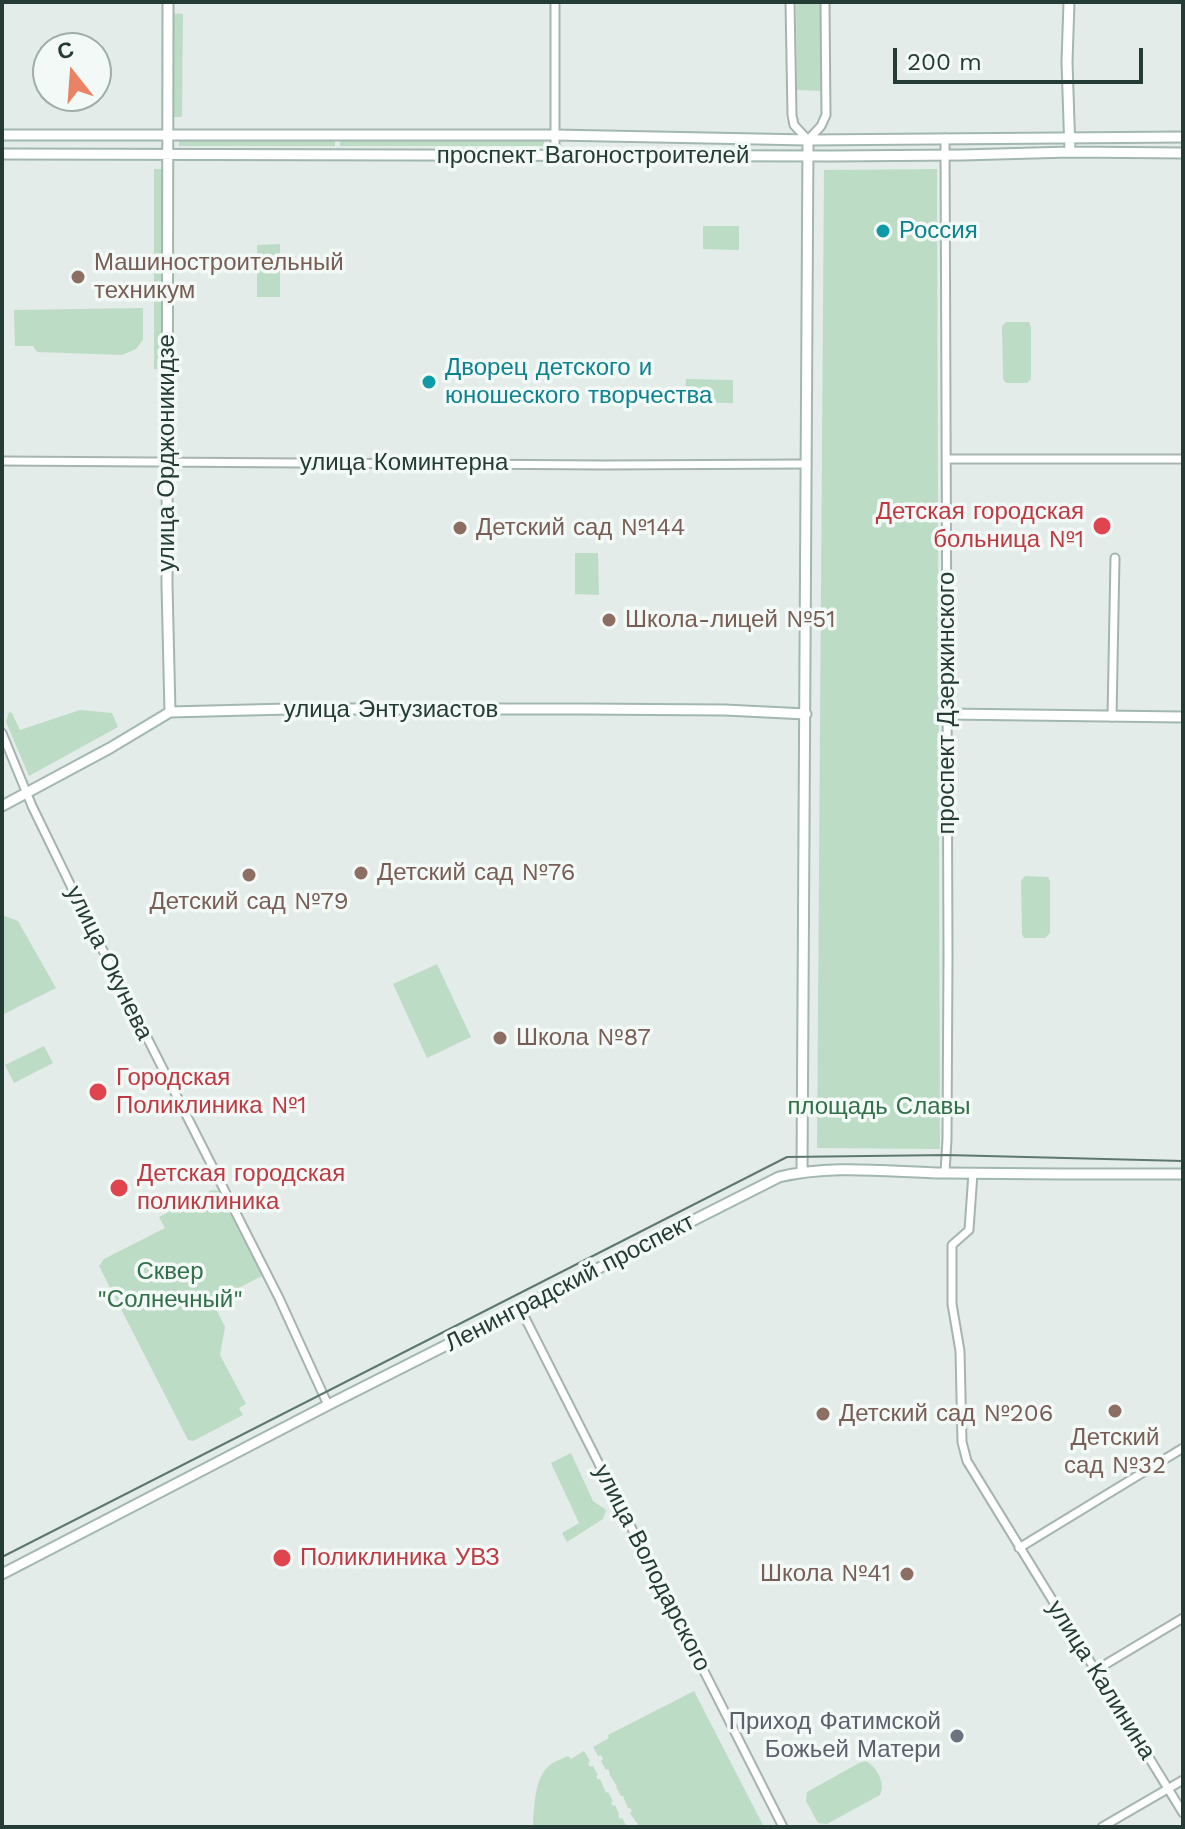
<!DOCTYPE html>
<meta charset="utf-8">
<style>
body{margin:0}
#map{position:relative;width:1185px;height:1829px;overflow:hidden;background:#e3ece8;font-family:"Work Sans",sans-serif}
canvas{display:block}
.frame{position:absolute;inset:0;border:4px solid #243c35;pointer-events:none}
.north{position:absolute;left:32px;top:32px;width:80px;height:80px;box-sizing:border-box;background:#f3f9f6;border:2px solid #a0ada9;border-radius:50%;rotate:343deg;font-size:22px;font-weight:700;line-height:32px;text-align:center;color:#243c35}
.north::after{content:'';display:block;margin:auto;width:28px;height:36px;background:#e98364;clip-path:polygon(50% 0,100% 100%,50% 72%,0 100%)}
.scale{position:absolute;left:893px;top:48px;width:250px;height:36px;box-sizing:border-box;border:4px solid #243c35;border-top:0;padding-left:10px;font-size:24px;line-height:28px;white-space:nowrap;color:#243c35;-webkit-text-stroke:6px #f3f9f6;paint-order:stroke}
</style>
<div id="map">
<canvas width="1185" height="1829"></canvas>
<div class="frame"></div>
<div class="north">С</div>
<div class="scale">200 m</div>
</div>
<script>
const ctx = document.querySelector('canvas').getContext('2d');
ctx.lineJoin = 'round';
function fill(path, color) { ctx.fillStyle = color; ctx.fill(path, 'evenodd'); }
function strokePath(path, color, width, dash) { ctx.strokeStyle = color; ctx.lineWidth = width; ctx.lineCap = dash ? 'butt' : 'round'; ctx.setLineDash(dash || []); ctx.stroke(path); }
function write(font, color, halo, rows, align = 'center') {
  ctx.font = font + ' "Work Sans",sans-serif'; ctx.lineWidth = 7; ctx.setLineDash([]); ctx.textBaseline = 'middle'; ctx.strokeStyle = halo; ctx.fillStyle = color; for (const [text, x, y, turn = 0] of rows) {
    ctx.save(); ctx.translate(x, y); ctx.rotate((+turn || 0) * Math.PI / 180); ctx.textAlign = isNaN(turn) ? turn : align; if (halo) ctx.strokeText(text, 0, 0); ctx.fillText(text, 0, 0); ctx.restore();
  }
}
const green = new Path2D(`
 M796,2H821V91L797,90Z
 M172,13L183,14L182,117H171Z
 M544,138V146H340V139Z
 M179,139H335V146H179Z
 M154,169H162V369H154Z
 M937,169L940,1149L817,1148L824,170Z
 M703,226H739V250L703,249Z
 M280,244V297H257V245Z
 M143,308V340L136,349L122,355L37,352L33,346H15L14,310Z
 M1006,322H1029L1031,327V379L1027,383H1006L1003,379L1002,326Z
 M686,379L733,380V403L685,402Z
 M575,553H598L599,595L575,594Z
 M80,710L112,713L118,727L29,776L6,722L9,712L12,713L20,730Z
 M1025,876L1048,877L1050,881V933L1045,938H1024L1022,934L1021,881Z
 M2,915L18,921L56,988L2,1015Z
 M437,964L471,1037L427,1058L393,984Z
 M44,1046L53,1063L14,1083L5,1065Z
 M212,1190L219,1191L262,1276L223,1296L222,1307L217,1311L225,1327L220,1355L246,1404L239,1408L243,1415L193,1441L188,1440L99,1266L104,1259L165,1228L159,1217Z
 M571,1453L593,1501L606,1510L603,1519L567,1542L562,1533L579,1523L551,1463Z
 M694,1691L764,1827H638L637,1822H636L630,1813L632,1811L630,1808H628L623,1796H621L616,1787L617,1786L609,1774L610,1773L608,1769L606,1770L601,1761L603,1759L601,1755L598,1756L593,1747L609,1738L608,1735Z
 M584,1751L590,1761L588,1763L590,1767L593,1766L598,1775L596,1776L598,1780L600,1779L606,1793L608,1792L613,1801L611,1803L613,1806L615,1805L619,1814L618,1815L620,1819L622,1818L627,1827H533C534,1809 534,1777 550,1765C555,1761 562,1759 568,1756L571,1759Z
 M866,1761C877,1767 886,1784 880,1795L827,1824L818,1823L806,1801L807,1792L859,1763Z`);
const street = new Path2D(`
 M790,2L792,115L794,125L808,140L821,126L826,115L825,2
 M555,155V2
 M946,459H1183
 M2,461L605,465L807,464
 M1112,717L1115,558
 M2,733L32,806L89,923L279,1298L328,1405
 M945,1173L947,1139L948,955L945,138
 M973,1173L969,1230L952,1245V1304L960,1351L962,1442L967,1461L1183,1813
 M520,1308L783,1827
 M1019,1548L1183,1448
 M1096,1670L1183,1618
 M1102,1827L1183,1780`);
const secondary = new Path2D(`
 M168,2L167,585L170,712
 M1069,2L1067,62L1070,152
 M2,135H555L808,140L1183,137
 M2,154L830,156L962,155L1070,152L1183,153
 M947,714L1183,717
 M2,806L110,748L170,712L288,709H582L725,710L806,714
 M802,1172L808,140
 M2,1574L328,1405L779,1177C832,1164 890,1172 944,1173C1024,1174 1103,1174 1183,1174`);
const tram = new Path2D(`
 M2,1557L787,1157L947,1155L1183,1161`);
const markers = [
 [883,231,8,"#0f9aa8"],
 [78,277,8,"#8d6e63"],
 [429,382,8,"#0f9aa8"],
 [1102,526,10,"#e0444e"],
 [460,528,8,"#8d6e63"],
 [609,620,8,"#8d6e63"],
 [361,873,8,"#8d6e63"],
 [249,875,8,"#8d6e63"],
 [500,1038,8,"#8d6e63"],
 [98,1092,10,"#e0444e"],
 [119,1188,10,"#e0444e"],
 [1115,1411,8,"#8d6e63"],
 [823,1414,8,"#8d6e63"],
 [282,1558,10,"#e0444e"],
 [907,1574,8,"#8d6e63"],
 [957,1736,8,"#6b7280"]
];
const streetNames = [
 ["проспект Вагоностроителей",593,156],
 ["улица Орджоникидзе",167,453,-90],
 ["улица Коминтерна",404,463],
 ["проспект Дзержинского",947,703,-90],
 ["улица Энтузиастов",391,710],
 ["улица Окунева",109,963,64],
 ["Ленинградский проспект",570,1283,-27],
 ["улица Володарского",652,1568,63],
 ["улица Калинина",1101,1680,58]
];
const cultureNames = [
 ["Россия",899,231],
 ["Дворец детского и",445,368],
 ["юношеского творчества",445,396]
];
const educationNames = [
 ["Машиностроительный",94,263],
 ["техникум",94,291],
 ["Детский сад №144",476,528],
 ["Школа-лицей №51",625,620],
 ["Детский сад №76",377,873],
 ["Детский сад №79",249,902,"center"],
 ["Школа №87",516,1038],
 ["Детский сад №206",839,1414],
 ["Детский",1115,1438,"center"],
 ["сад №32",1115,1466,"center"],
 ["Школа №41",891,1574,"right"]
];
const healthNames = [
 ["Детская городская",1084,512,"right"],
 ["больница №1",1084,540,"right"],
 ["Городская",116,1078],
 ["Поликлиника №1",116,1106],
 ["Детская городская",137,1174],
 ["поликлиника",137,1202],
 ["Поликлиника УВЗ",300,1558]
];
const parkNames = [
 ["площадь Славы",879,1107],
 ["Сквер",170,1272],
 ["\"Солнечный\"",170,1300]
];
const worshipNames = [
 ["Приход Фатимской",941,1722],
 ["Божьей Матери",941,1750]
];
fill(green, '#bddcc5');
strokePath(street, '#a6b4af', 11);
strokePath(secondary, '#a2b7af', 13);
strokePath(street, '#fff', 7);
strokePath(secondary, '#fff', 9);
strokePath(tram, '#5e7870', 2);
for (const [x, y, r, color] of markers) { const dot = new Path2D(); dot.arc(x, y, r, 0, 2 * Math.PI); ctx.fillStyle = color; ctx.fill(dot); strokePath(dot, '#f3f9f6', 3); }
write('24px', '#243c35', '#f3f9f6', streetNames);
write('24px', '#0d838f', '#f3f9f6', cultureNames, 'left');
write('24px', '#785e54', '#f3f9f6', educationNames, 'left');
write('24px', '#be3a42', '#f3f9f6', healthNames, 'left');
write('24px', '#317048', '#f3f9f6', parkNames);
write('24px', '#5b616d', '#f3f9f6', worshipNames, 'right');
</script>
